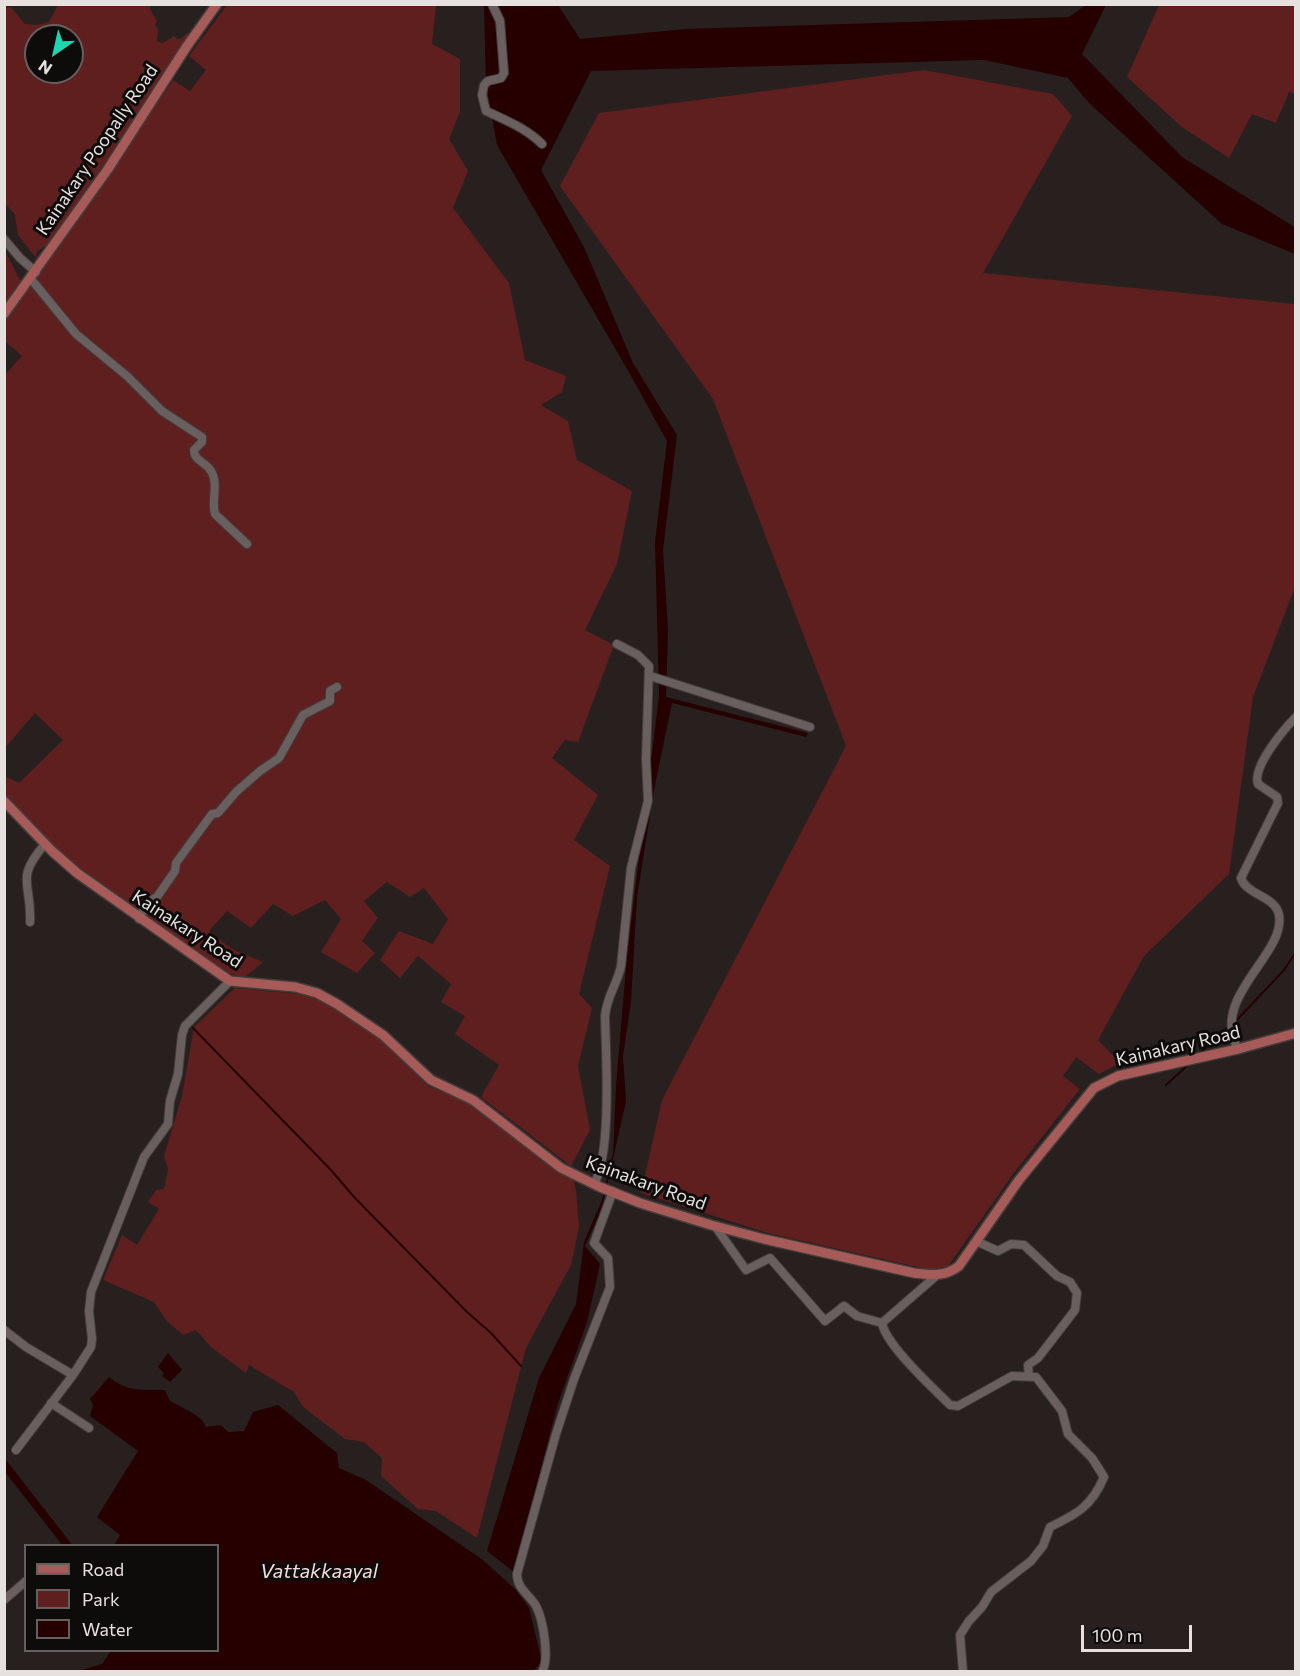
<!DOCTYPE html>
<style>
body{margin:0}
#map{position:relative;width:1300px;height:1676px;overflow:hidden;background:#28201f;font-family:Commissioner,sans-serif}
canvas{display:block}
.frame{position:absolute;inset:0;border:6px solid #e6e0df;pointer-events:none}
.legend{position:absolute;left:24px;top:1544px;width:195px;height:108px;box-sizing:border-box;background:#0e0b0b;border:2px solid #646060;margin:0;padding:8px 10px;list-style:none;font-size:18px;color:#e6e0df}
.legend li{display:flex;align-items:center;gap:12px;height:30px}
.legend b{width:30px;border:2px solid #646060}
.north{position:absolute;left:24px;top:24px;width:60px;height:60px;box-sizing:border-box;background:#0e0b0b;border:2px solid #646060;border-radius:50%;rotate:214deg;font-size:16px;font-weight:700;line-height:24px;text-align:center;color:#e6e0df}
.north::after{content:'';display:block;margin:auto;width:21px;height:27px;background:#1dd5b1;clip-path:polygon(50% 0,100% 100%,50% 72%,0 100%)}
.scale{position:absolute;left:1081px;top:1625px;width:111px;height:27px;box-sizing:border-box;border:3px solid #e6e0df;border-top:0;padding-left:8px;font-size:18px;line-height:21px;white-space:nowrap;color:#e6e0df;-webkit-text-stroke:4px #0e0b0b;paint-order:stroke}
</style>
<div id="map">
<canvas width="1300" height="1676"></canvas>
<div class="frame"></div>
<ul class="legend">
<li><b style="height:8px;background:#a65b59"></b>Road</li>
<li><b style="height:16px;background:#5f1f1e"></b>Park</li>
<li><b style="height:16px;background:#260000"></b>Water</li>
</ul>
<div class="north">N</div>
<div class="scale">100 m</div>
</div>
<script>
const ctx = document.querySelector('canvas').getContext('2d');
ctx.lineJoin = 'round';
function fill(path, color) { ctx.fillStyle = color; ctx.fill(path, 'evenodd'); }
function strokePath(path, color, width, dash) { ctx.strokeStyle = color; ctx.lineWidth = width; ctx.lineCap = dash ? 'butt' : 'round'; ctx.setLineDash(dash || []); ctx.stroke(path); }
function write(font, color, halo, rows, align = 'center') {
  ctx.font = font + ' Commissioner,sans-serif'; ctx.lineWidth = 6; ctx.setLineDash([]); ctx.textBaseline = 'middle'; ctx.strokeStyle = halo; ctx.fillStyle = color; for (const [text, x, y, turn = 0] of rows) {
    ctx.save(); ctx.translate(x, y); ctx.rotate((+turn || 0) * Math.PI / 180); ctx.textAlign = isNaN(turn) ? turn : align; if (halo) ctx.strokeText(text, 0, 0); ctx.fillText(text, 0, 0); ctx.restore();
  }
}
const green = new Path2D(`
 M58,5H150V9L157,21L155,25L158,29L157,41L163,43L174,36L177,39L182,38L187,33L191,35L86,191L47,245L37,251L36,258L18,235L15,215L5,203V8L11,7L25,24L36,25L49,22ZM36,36H72V72H36Z
 M227,5H436L432,44L460,59V112L449,139L468,171L453,208L509,283L525,360L566,376L562,392L541,405L568,421L577,460L632,491L617,564L585,630L614,645L578,742L565,740L552,758L598,795L574,840L610,866L579,994L592,1008L578,1066L590,1130L571,1166L481,1097L499,1065L455,1034L465,1016L441,1002L451,984L418,956L400,978L380,960L399,931L433,944L448,919L424,888L410,897L387,882L364,901L378,918L362,941L375,953L357,973L321,952L341,919L325,900L293,916L273,904L251,928L227,911L209,931L232,949L263,962L244,978L226,972L62,855L5,795V779L7,777L19,783L63,740L35,713L5,748L4,376L22,356L5,341V321L173,80L190,91L206,70L189,56Z
 M1159,5H1295V94L1289,92L1276,123L1252,114L1229,158L1182,127L1127,77Z
 M924,70L1053,94L1072,116L983,273L1295,304V587L1253,697L1229,874L1144,956L1098,1040L1120,1063L1099,1074L1076,1057L1063,1076L1080,1089L1016,1170L948,1266L931,1270L768,1233L641,1193L662,1100L846,746L713,399L560,186L599,113Z
 M5,251L21,282L5,305H4Z
 M235,988L299,994L318,999L353,1019L389,1046L428,1086L473,1104L573,1179L576,1190L579,1227L571,1265L526,1348L477,1538L436,1511L418,1509L381,1476L382,1458L364,1442L345,1439L303,1407L294,1392L249,1365L246,1373L212,1348L196,1330L183,1335L166,1320L154,1302L103,1280L122,1235L137,1245L159,1209L148,1202L156,1190L164,1189L168,1169L164,1156L182,1096L194,1027Z`);
const water = new Path2D(`
 M484,5H558L580,39L686,29L1069,17L1086,5H1106L1082,54L1182,157L1296,228L1295,254L1222,224L1089,103L1068,78L984,60L591,71L541,170L584,247L633,363L677,435L663,550L668,630L666,697L808,733L806,737L672,703L654,790L637,897L631,1002L623,1056L626,1101L602,1208L585,1246L600,1264L587,1322L558,1403L514,1572L487,1551L539,1378L576,1304L584,1242L602,1200L613,1153L616,1086L627,956L659,696L655,542L667,441L630,374L497,145L486,85Z
 M168,1353L182,1370L170,1382L162,1376L164,1373L158,1367Z
 M109,1377C129,1393 141,1389 165,1390L170,1401L191,1412L202,1420L206,1427L221,1425L228,1432L244,1431L253,1412L278,1405L337,1453L339,1468L366,1480L483,1560L516,1590L529,1608L542,1662L532,1672H75L102,1664L111,1651L218,1650V1546L114,1545L120,1535L97,1517L138,1451L90,1416L93,1405L90,1399Z`);
const stream = new Path2D(`
 M1296,861V882
 M1235,1022L1284,970L1296,952
 M193,1028L331,1170L354,1197L467,1312L491,1333L521,1366
 M1199,1054L1230,1025
 M1166,1085L1189,1064`);
const canal = new Path2D(`
 M4,1464L68,1546`);
const minor = new Path2D(`
 M492,4L500,21L504,73L501,78L488,81L484,85L482,95L486,111C505,120 526,128 542,144
 M4,239L20,258L36,272
 M31,279L76,334L127,376L162,411L202,437V442L194,450C194,461 206,462 211,471C219,484 211,500 215,514L247,544
 M650,676L810,727
 M139,919L147,903L157,897L175,871L176,863L212,814L218,813L236,792L260,771L279,758L303,715L330,701V691L337,687
 M30,922C32,882 14,880 45,844
 M1238,1049C1209,997 1286,955 1279,915C1276,896 1246,895 1241,878L1278,803L1277,797L1258,784C1252,767 1284,729 1296,717
 M594,1184C612,1153 606,1055 605,1016C607,995 617,985 621,966L631,868L648,801L646,759L649,666L638,655L617,644
 M715,1226L746,1270L770,1258L825,1321L844,1306L857,1316L882,1323
 M978,1242L998,1251L1011,1244L1024,1245L1057,1276L1070,1282L1077,1293L1075,1310L1038,1358L1028,1365L1029,1376
 M936,1276L882,1323C886,1345 932,1387 950,1405L958,1406L1012,1376L1036,1377L1062,1411L1068,1434L1092,1458L1104,1477C1092,1506 1077,1514 1050,1527L1043,1546L1031,1561L991,1592L982,1607L969,1621L960,1635L963,1672
 M4,1330L26,1347L73,1375
 M51,1403L89,1428
 M16,1450L73,1375L91,1347L92,1339L89,1311L91,1292L144,1157L168,1124L170,1101L178,1074L182,1035L185,1026L230,981
 M4,1600L26,1581
 M542,1672C550,1659 543,1619 536,1606C529,1594 517,1589 517,1574L556,1434L574,1379L610,1287L608,1258L594,1243L613,1191`);
const major = new Path2D(`
 M4,314L108,169L187,46L217,4
 M4,801L52,851L77,873L230,981L295,987L317,993L337,1004L383,1035L431,1080L473,1100L561,1168L600,1187L640,1203L711,1225L764,1239L914,1273C931,1275 945,1277 959,1266L1019,1180L1094,1088L1118,1076L1238,1049L1296,1033`);
const streetNames = [
 ["Kainakary Poopally Road",97,150,-56],
 ["Kainakary Road",187,929,33],
 ["Kainakary Road",1178,1046,-13],
 ["Kainakary Road",646,1183,20]
];
const waterNames = [
 ["Vattakkaayal",319,1571]
];
fill(green, '#5f1f1e');
fill(water, '#260000');
strokePath(stream, '#260000', 2);
strokePath(canal, '#260000', 8);
strokePath(minor, '#443d3c', 10);
strokePath(major, '#443d3c', 12);
strokePath(minor, '#685f5e', 8);
strokePath(major, '#a65b59', 9);
write('18px', '#e6e0df', '#0e0b0b', streetNames);
write('italic 20px', '#f3dcda', '#0e0b0b', waterNames);
</script>
